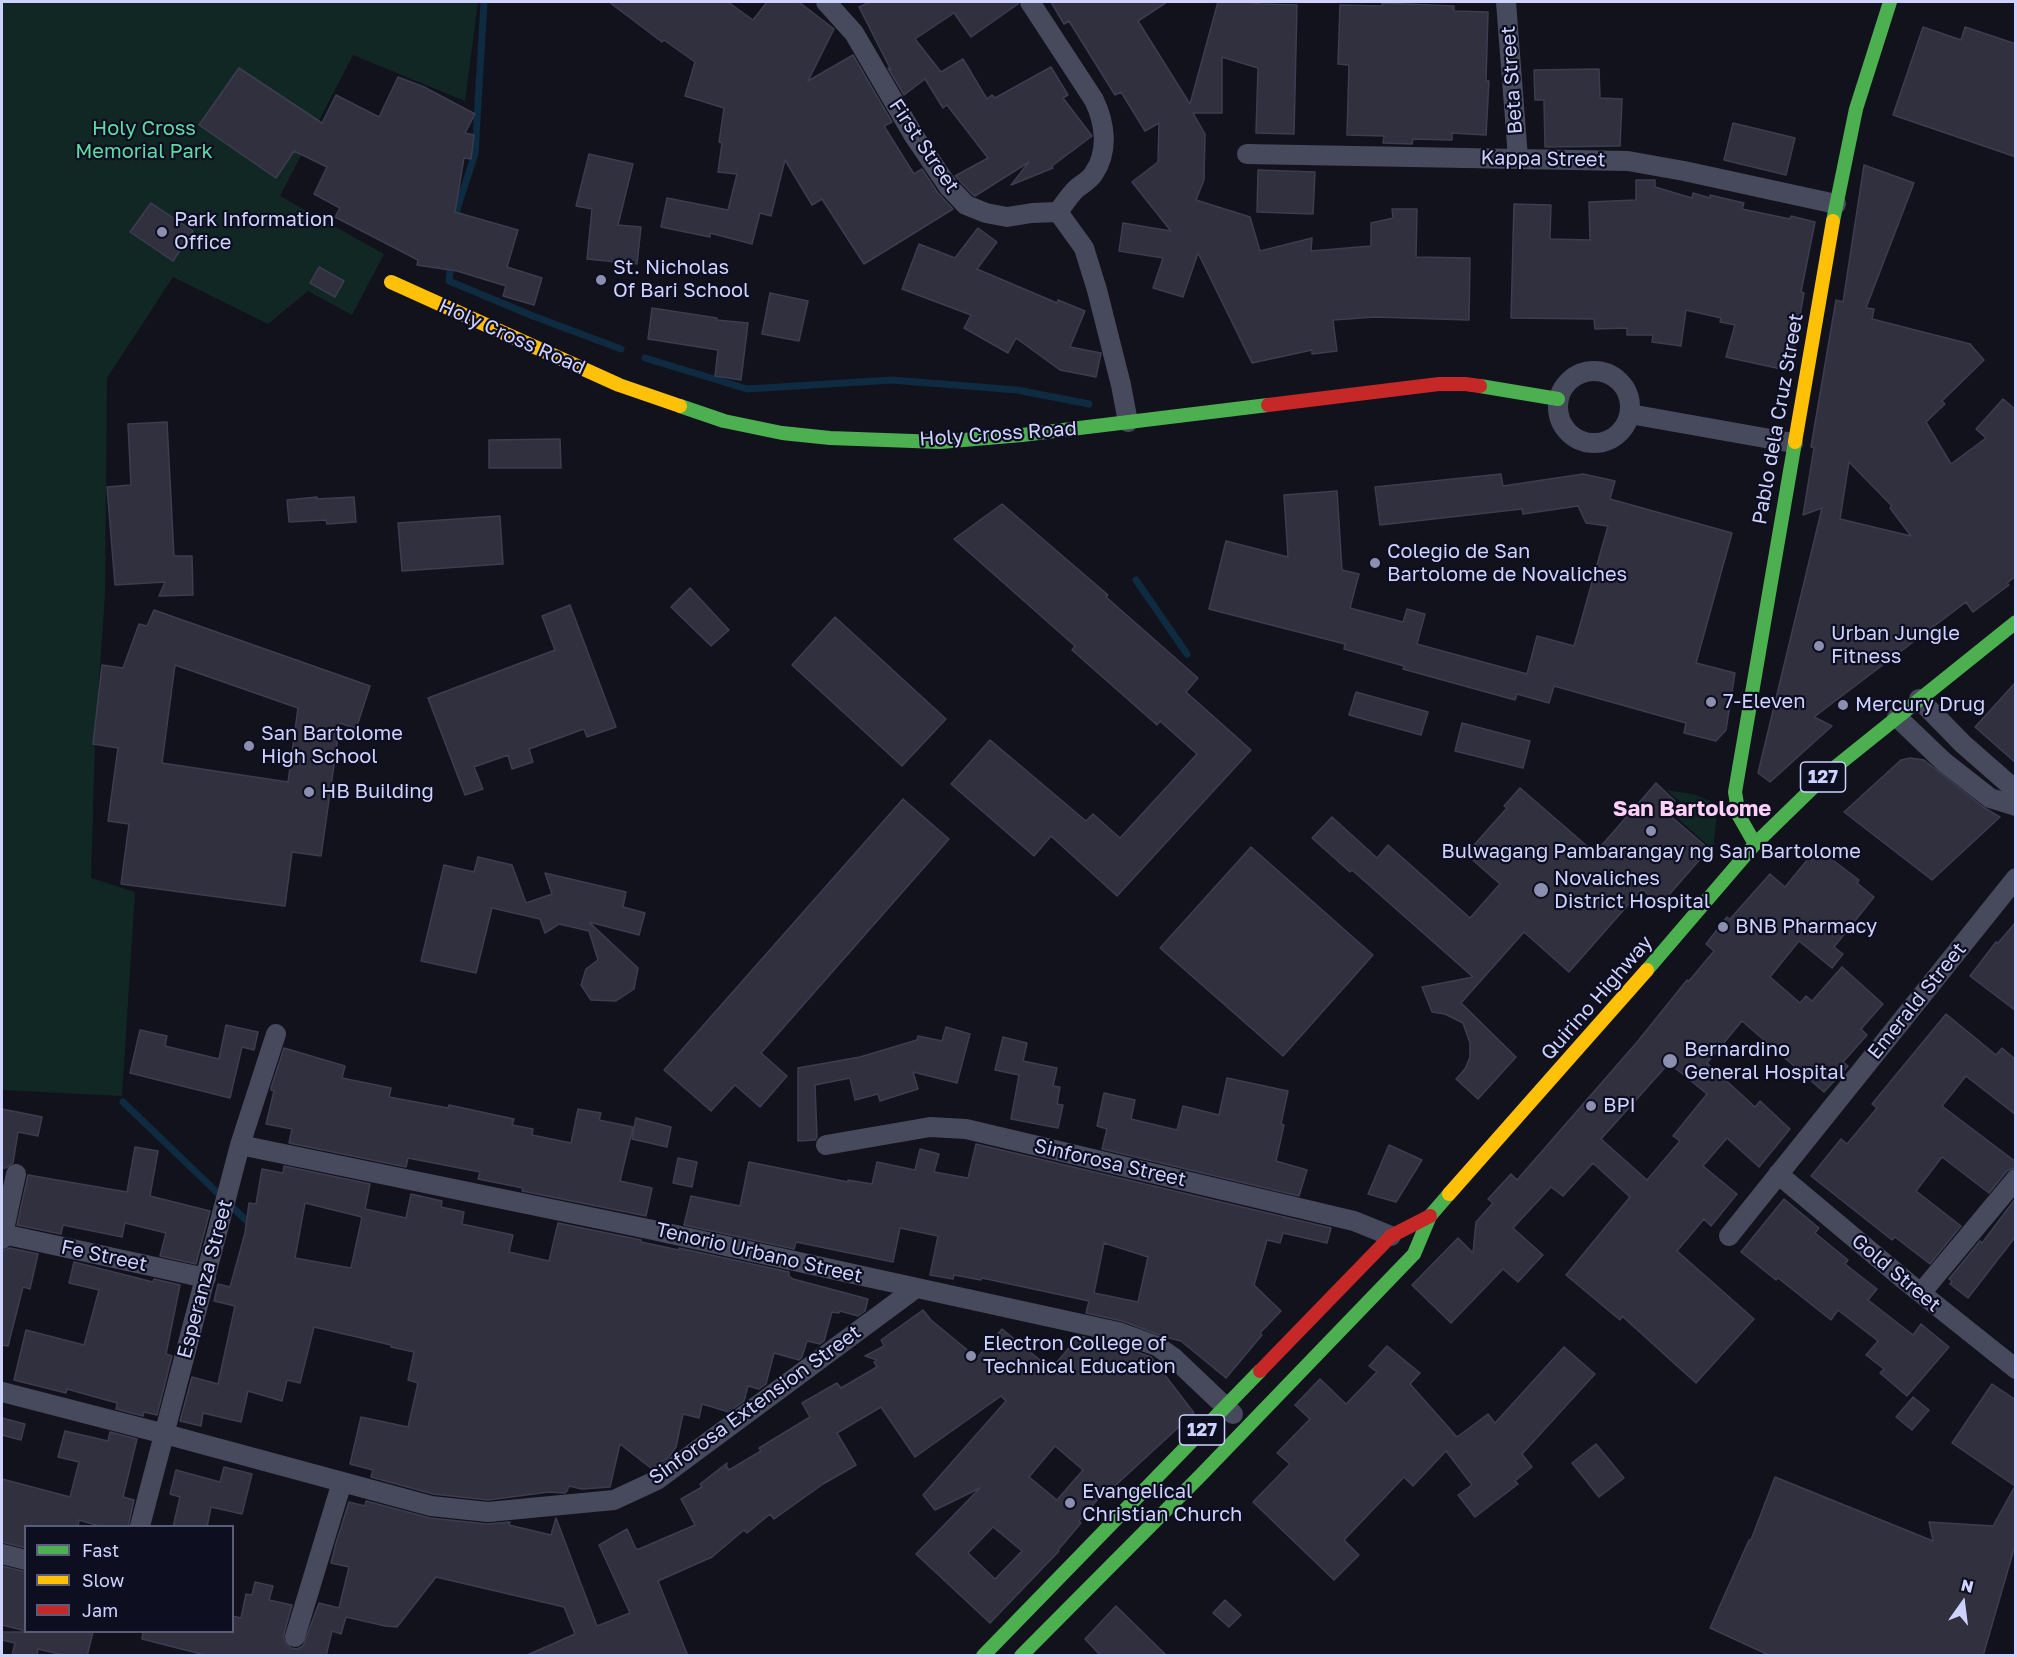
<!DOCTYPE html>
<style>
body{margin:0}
#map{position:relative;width:2017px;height:1657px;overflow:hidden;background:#12121d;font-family:"Golos Text",sans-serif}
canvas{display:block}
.frame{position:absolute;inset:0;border:3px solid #ced2fe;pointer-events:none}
.legend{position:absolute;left:24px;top:1525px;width:210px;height:108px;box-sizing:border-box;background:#0e0e21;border:2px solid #5b5c79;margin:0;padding:8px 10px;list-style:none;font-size:18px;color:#ced2fe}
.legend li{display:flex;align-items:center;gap:12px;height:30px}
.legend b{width:30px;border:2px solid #5b5c79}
.north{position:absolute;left:1933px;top:1573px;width:60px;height:60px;-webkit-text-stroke:4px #0e0e21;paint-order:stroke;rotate:14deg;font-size:16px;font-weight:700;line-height:24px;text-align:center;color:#ced2fe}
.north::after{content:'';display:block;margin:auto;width:21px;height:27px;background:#ced2fe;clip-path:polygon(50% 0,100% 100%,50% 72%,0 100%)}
</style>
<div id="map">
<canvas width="2017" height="1657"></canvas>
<div class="frame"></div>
<ul class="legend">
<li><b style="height:8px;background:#4caf50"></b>Fast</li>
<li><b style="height:8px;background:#ffc107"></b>Slow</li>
<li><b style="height:8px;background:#c62828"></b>Jam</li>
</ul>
<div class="north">N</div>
</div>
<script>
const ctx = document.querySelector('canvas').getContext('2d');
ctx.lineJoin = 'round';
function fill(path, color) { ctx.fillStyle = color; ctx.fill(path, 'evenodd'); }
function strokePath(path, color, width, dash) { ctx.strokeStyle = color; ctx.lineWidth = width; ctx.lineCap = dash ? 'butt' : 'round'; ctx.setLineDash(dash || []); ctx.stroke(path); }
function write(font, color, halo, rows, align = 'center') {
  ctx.font = font + ' "Golos Text",sans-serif'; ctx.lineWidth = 4.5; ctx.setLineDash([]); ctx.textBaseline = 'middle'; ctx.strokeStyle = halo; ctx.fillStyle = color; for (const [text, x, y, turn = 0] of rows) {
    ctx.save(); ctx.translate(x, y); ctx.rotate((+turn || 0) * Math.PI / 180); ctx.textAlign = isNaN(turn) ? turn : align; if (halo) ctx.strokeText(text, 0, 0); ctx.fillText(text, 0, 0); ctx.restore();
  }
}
const green = new Path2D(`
 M2,2H478L465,101L353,55L280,196L384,254L352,315L308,291L268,324L173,277L107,378L105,594L95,739L91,878L135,892L122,1096L2,1090Z
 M1666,790L1693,794L1718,804L1713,850L1674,815L1683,804Z`);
const stream = new Path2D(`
 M456,221L457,209L475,154L484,2
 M451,262L449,281L533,316L621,349
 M645,358L747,389L892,380L1017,390L1089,404
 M1136,580L1187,654
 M123,1102L252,1226`);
const building = new Path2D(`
 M609,2H728L753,20L767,2H799L834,29L808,81L853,55L892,122L884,126L914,174L922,169L938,193L953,209L864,264L822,199L812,205L785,160L771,216L760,213L752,244L710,233V237L661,227L667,198L728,210L737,174L718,172L722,143L719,142L724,108L685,96L695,62L664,40L662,42Z
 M870,2H1018V4L971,37L954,13L915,39L941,72L963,59L987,99L992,95L995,98L1051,67L1068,95L1063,98L1092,136L1052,166L1053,168L1011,185L1029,162L975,196L973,195L955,176L988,158L947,105L943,108L925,79L904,95L888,68L891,70L859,7Z
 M1051,2H1167L1138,21L1190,104L1218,2H1250L1260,4L1297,5L1294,134L1256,133L1258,68L1222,57V113H1193L1205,134L1204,180L1196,200L1250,217L1260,251L1312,238L1311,251L1371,246V223L1393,218L1392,209H1417L1416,257L1470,258L1469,320L1375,317L1333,320L1337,351L1312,354V350L1252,363L1198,253L1183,297L1153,288L1163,258L1119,251L1123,223L1171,231L1132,182L1158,162L1159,123L1145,131L1121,92L1115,95L1069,21L1064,24Z
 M1382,3L1454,6V11L1488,12L1486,81H1489L1486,135L1452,133V140L1413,139L1412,144L1383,143L1384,136L1347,135L1349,65L1338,64L1340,5L1382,6Z
 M1923,27L1961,40L1965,27L2016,44V157L1893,115Z
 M239,68L322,123L336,95L379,117L398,77L424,87L475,114L465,133L474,135L471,159L464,158L455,212L518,230L507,267L542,278L534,305L503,296L506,286L457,271L417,265L418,260L335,217L340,208L314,194L327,167L294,151L276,178L199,125Z
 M1599,69L1600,98L1622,99L1620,146L1545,147L1544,100H1535L1534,70Z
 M1733,123L1795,138L1786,175L1724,160Z
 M589,154L633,164L618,225L641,227L637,264L587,259L592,209L576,206Z
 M1864,165L1914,183L1866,308L1874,309L1872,319L1970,344L1984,360L1942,401L1945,404L1926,422L1951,464L1986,438L1976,429L2003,399L2016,410V576L2007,583L2009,585L1973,612L1966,602L1814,717L1832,726L1770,782L1758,773L1822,508L1803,515L1814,448L1811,447L1836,300L1843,302ZM1849,462L1892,506L1890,508L1911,536L1840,519Z
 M1258,170L1315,172L1313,214L1257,212Z
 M1636,180H1655V187L1692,198L1693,193L1710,198V195L1744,203L1742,209L1790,219L1791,216L1815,222L1801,292L1804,293L1790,371L1726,357L1735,325L1720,322L1721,318L1686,310L1681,346L1652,342L1653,335H1627V328L1595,329L1594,319L1511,318L1514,204L1551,205L1550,239L1590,240L1589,202L1636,200Z
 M151,203L193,231L173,261L130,232Z
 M978,228L997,242L977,269L1057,303L1058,300L1085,311L1070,347L1101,353L1096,377L1060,370L1016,338L1008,353L964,328L971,315L902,289L919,244L955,258Z
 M319,267L344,281L335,297L310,283Z
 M770,293L808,301L799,341L762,334Z
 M652,308L717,318V320L748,323L741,380L715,376L718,350L648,339Z
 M167,422L174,556H192L193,595L159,596L165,582L115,585L107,487L131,485L128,424Z
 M560,439L561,468H489V440Z
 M1501,474L1503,486L1583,474L1615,481L1610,499L1732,533L1696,663L1735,673L1726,730L1716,741L1684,733L1686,723L1554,686L1549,703L1517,694L1515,700L1403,669L1404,666L1344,649L1345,644L1209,609L1226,541L1288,557L1284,495L1337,491L1342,570L1359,574L1350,608L1403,622L1407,609L1425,614L1417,644L1527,674L1537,636L1574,646L1608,526L1586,523L1578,506L1523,514L1522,509L1380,525L1375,487Z
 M317,497V499L354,497L356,522L327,524L326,520L289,522L287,500Z
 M1002,504L1108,595L1106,597L1198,678L1186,692L1251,750L1117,896L1051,836L1034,856L951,784L990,740L1086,821L1093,814L1120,838L1197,754L1160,721L1157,725L1072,650L1075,646L954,539Z
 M500,516L503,564L402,571L398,523Z
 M690,588L729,630L711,646L671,607Z
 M570,605L616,727L587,737L584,729L529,749L533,762L512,769L508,755L474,767L483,789L465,795L428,698L555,650L542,616Z
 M154,610L370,686L356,729L340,723L321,856L292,852L285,906L121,884L129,824L108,821L118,748L93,744L102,665L123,668L139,624L147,626ZM175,665L298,708L288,782L162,763Z
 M835,617L946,719L902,766L792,665Z
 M2016,682V763L1975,727Z
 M1356,692L1428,712L1421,735L1349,715Z
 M1462,723L1530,741L1523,768L1455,751Z
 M1910,758L1924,760L1983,807L2000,817L1932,880L1844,812L1901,760Z
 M1656,783L1675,801L1666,812L1709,849L1660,905L1642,889L1569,972L1524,932L1461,1003L1516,1057L1478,1099L1456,1079L1465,1069L1470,1057V1043L1463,1023L1445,1014L1432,1012L1422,987L1473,977L1352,870L1350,872L1312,838L1332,817L1377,858L1388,845L1470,918L1500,884L1466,854L1507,808L1504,806L1520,788L1595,853Z
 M903,799L949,839L761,1053L787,1076L760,1107L735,1085L711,1111L664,1070Z
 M1251,847L1373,955L1283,1056L1160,948Z
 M1817,848L1859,880L1857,883L1874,897L1834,947L1843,954L1832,968L1799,941L1770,977L1800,1003L1806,996L1812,1001L1842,967L1883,1004L1861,1029L1867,1035L1843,1062L1848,1066L1824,1092L1742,1021L1707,1063L1755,1107L1760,1101L1790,1129L1759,1167L1727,1138L1703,1166L1737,1194L1711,1226L1704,1219L1677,1251L1754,1319L1696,1383L1622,1316L1620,1320L1566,1275L1630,1197L1593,1163L1563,1196L1551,1187L1513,1228L1543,1255L1518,1282L1503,1269L1451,1323L1412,1285L1458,1238L1473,1253L1476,1222L1493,1203L1488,1199L1511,1174L1517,1180L1638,1041L1687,980L1689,981L1714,951L1706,944L1727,917L1730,919L1770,874L1785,887ZM1669,1063L1707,1094L1673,1136L1680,1141L1647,1180L1601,1139Z
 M478,857L512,865L526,903L552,894L545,873L626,892L623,907L645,913L639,935L589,922L638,968L634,989L616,1001L591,1000L581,985L586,969L598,960L589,931L559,924L545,933L540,919L492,908L476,973L421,961L444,865L474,872Z
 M2016,922V1011L1970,976L1996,942L1998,943Z
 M1946,1014L1996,1055L2002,1048L2016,1060V1115L1966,1076L1942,1106L2016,1162V1167L2007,1171L1989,1193L1942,1157L1916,1191L1961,1226L1930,1264L1895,1237L1892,1240L1811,1176L1841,1139L1847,1144L1877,1108L1872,1104Z
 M226,1025L258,1032L254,1050L242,1047L230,1098L130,1073L140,1030L167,1036L165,1046L219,1059Z
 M946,1027L970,1034L957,1083L913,1072L918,1089L880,1101L878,1094L855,1100L850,1078L815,1085L817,1137L815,1140L798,1141V1068L860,1057L917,1040L918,1036L942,1041Z
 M1003,1037L1027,1043L1023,1061L1057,1068L1053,1086L1060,1087L1057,1104L1063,1105L1058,1128L1011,1119L1019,1075L995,1070Z
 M284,1048L345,1066L342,1078L391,1088L389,1097L448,1108L449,1105L514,1119L512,1125L533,1129L532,1135L571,1143L578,1109L601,1113L599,1120L633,1127L620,1181L652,1188L646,1216L522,1191L523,1188L478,1179L480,1172L408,1158L406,1167L289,1143L292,1129L266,1124L274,1091L271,1090V1088Z
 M1227,1078L1288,1091L1281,1124L1284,1125L1276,1161L1307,1170L1299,1196L1102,1149L1107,1129L1097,1126L1104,1093L1135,1100L1131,1119L1177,1130L1183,1106L1219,1115Z
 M2,1109L42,1117L38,1136L18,1132L13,1163L6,1168H2Z
 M636,1118L671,1127L667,1147L632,1139Z
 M976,1144L1331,1228L1327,1243L1283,1233L1280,1243L1267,1240L1254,1285L1281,1311L1260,1333L1262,1335L1226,1378L1181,1341L1165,1337L1122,1321L1086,1313L1089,1301L982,1278L981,1280L954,1275L953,1279L930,1275L938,1236L900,1228L893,1262L796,1242L794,1249L684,1225L691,1196L740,1206L749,1162L848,1182V1180L872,1184L877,1162L915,1170L920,1149L939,1154L934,1172L968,1178ZM1104,1243L1148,1257L1138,1302L1094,1293Z
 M1389,1145L1422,1160L1396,1202L1368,1194Z
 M135,1147L158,1151L150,1196L210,1211L196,1264L160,1256L166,1233L125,1223L122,1237L63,1225L61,1234L17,1225L28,1175L127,1192Z
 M678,1158L697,1162L692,1187L673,1183Z
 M284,1166L370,1184L365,1209L406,1218L411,1194L442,1201L441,1207L464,1212L462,1224L513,1235L509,1252L549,1261L558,1223L641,1240V1242L679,1250V1248L789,1272V1276L793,1279L868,1299L865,1311L858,1316L840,1311L839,1313L832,1312L824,1341L820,1344L807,1341L802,1357L799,1360L774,1353L766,1384L759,1389L748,1386L744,1401L729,1412L702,1404L699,1418L683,1414L676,1447L669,1457L652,1469L620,1444L610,1487L582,1489L569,1486L567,1491L565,1493L549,1492L488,1500L433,1494L371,1477L373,1470L350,1464L361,1417L408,1427L418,1383L408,1380L414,1352L391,1347V1345L314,1327L300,1383L287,1380L282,1401L248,1391L241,1422L203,1413L201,1426L180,1421L192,1377L218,1384L235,1306L214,1301L218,1284L230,1287L245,1233L249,1203L256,1204L262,1169L283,1173ZM305,1203L362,1217L351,1268L295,1258Z
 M2016,1198V1236L1968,1298L1950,1284L1952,1281L1949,1279L1980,1241L1982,1243Z
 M1784,1199L1819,1228L1815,1233L1848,1260L1845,1264L1877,1289L1868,1300L1913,1335L1921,1324L1949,1347L1907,1396L1880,1373L1884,1369L1866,1355L1878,1341L1838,1310L1831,1320L1778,1278L1776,1280L1741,1252Z
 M10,1248L38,1254L30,1289L23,1287L8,1346L2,1345V1251Z
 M74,1262L153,1282L154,1279L180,1285L166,1354L172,1356L157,1415L144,1412L143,1416L116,1409L117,1403L67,1389L66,1393L14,1380L26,1330L84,1345L99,1290L69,1283Z
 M923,1310L931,1320L977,1358L1002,1329L1051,1369L1079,1336L1115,1344L1151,1357L1194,1413L1106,1494L1104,1492L1079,1521L1081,1523L1058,1550L1059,1551L990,1623L916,1554L980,1488L935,1510L923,1495L1006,1401L1001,1396L915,1457L881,1407L837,1433L856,1465L823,1484L774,1519L770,1514L747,1533L744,1530L712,1557L658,1581L688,1656H525L575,1634L564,1607L436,1577L397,1627L385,1626L346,1617L341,1634L332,1631L326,1656H209L142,1639L143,1632H232V1616L241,1618L246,1594L252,1595L255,1582L273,1586L269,1600L292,1605L284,1634V1640L291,1648L297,1649L303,1646L319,1603L339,1608L349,1567L331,1563L336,1543L349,1502L365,1506L366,1501L430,1518L487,1524L510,1522L509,1525L551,1535L556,1518L597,1626L630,1613L599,1545L627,1529L636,1549H639L695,1525L681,1499L702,1487L700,1484L727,1463L726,1468L727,1467L729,1470L761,1451L759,1448L810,1417L802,1403L837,1383L841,1388L877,1367L874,1362L877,1360L865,1356L884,1346L881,1340ZM1055,1446L1083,1470L1057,1500L1029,1477ZM993,1527L1022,1551L995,1579L968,1553Z
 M1387,1346L1420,1373L1410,1384L1457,1437L1488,1414L1495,1423L1564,1347L1595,1374L1522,1454L1532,1467L1515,1481L1518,1484L1475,1517L1458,1495L1472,1485L1446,1451L1413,1486L1404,1477L1344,1540L1359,1555L1334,1580L1253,1502L1290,1464L1277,1453L1310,1419L1295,1405L1320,1379L1346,1404L1377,1372L1369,1366Z
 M1992,1384L2016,1400V1542L1983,1656H1771L1710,1628L1749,1540H1751L1775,1477L1933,1541L1929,1522L1993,1526L2015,1486L1952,1443Z
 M1913,1397L1929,1410L1912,1430L1896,1417Z
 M2,1418L25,1424L21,1440L2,1435Z
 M65,1431L108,1441L110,1432L137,1439L123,1497L134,1500L128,1527H103L79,1520L78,1527H26V1548L2,1542V1479L70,1497L79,1462L58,1457Z
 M1596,1444L1624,1478L1599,1497L1572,1463Z
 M224,1467L252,1474L242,1514L211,1507L207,1527H173L180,1497L170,1494L176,1470L220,1482Z
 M2,1566L26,1572V1631L2,1625Z
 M1225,1600L1241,1615L1229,1627L1213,1613Z
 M1116,1606L1167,1656H1101L1085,1639Z
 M2,1632H93L87,1656H67L38,1649L37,1656H12L15,1643L2,1640Z`);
const street = new Path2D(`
 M826,2L854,33L914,136L948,186L966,205L986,213L1007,217L1032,213L1058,212
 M1030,2L1094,100C1105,123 1109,151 1094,173C1090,180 1082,184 1076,189C1069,196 1064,204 1058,212
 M1506,2L1518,158
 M1247,154L1628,161L1684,171L1836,204
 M1058,212L1084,248L1097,290L1121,385L1128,422
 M1558 407a36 36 0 1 1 72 0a36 36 0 1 1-72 0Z
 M1630,414L1793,443
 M1919,699L1963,744L2011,786L2015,806
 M1897,717L1944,762L1990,798L2016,806
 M240,1145L653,1230L1118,1332L1157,1346L1174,1358L1233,1414
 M826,1145L930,1127L966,1129L1354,1221L1391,1236
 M1778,1174L1907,1282L2016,1369
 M3,1234L206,1278
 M1729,1236L2016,878
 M2,1239L16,1174
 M1921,1293L2016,1179
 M2,1392L165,1434L431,1506L488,1512L614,1500L657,1480L916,1288
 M140,1526L240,1145L276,1034
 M2,1554L26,1560
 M295,1637L342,1482`);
const fast = new Path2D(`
 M1833,221L1856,109L1890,2
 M1480,386L1558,399
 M680,406L724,421L782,433L830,438L940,442L1022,435L1268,405
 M1755,844L1739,816L1735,792L1795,442
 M1647,970L1755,844L1828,773L2016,622
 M983,1656L1260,1371
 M1021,1656L1201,1475L1414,1254L1430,1216L1449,1194`);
const slow = new Path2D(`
 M391,282L619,385L680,406
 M1795,442L1833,221
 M1449,1194L1647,970`);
const jam = new Path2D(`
 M1268,405L1439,384H1465L1480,386
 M1260,1371L1391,1236L1430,1216`);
const markers = [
 [162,232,6,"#8c8faf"],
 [601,280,6,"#8c8faf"],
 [1375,563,6,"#8c8faf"],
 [1819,646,6,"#8c8faf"],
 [1711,702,6,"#8c8faf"],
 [1843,705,6,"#8c8faf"],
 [249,746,6,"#8c8faf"],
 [309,792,6,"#8c8faf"],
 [1651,831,6,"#8c8faf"],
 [1541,890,8,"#8c8faf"],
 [1723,927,6,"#8c8faf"],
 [1670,1061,8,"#8c8faf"],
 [1591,1106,6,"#8c8faf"],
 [971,1356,6,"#8c8faf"],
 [1070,1503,6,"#8c8faf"]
];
const shields = [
 [1823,777,45],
 [1202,1430,45]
];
const shieldNames = [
 ["127",1823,777],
 ["127",1202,1430]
];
const streetNames = [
 ["Beta Street",1512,80,-94],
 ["First Street",924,146,56],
 ["Kappa Street",1543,159,1],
 ["Holy Cross Road",512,337,24],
 ["Pablo dela Cruz Street",1778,419,-80],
 ["Holy Cross Road",998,434,-4],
 ["Quirino Highway",1597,998,-49],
 ["Emerald Street",1917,1001,-51],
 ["Sinforosa Street",1110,1163,13],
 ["Tenorio Urbano Street",759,1253,13],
 ["Fe Street",104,1256,12],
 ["Gold Street",1896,1273,40],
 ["Esperanza Street",205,1279,-75],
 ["Sinforosa Extension Street",755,1405,-36]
];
const parkNames = [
 ["Holy Cross",144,129],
 ["Memorial Park",144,152]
];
const poiNames = [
 ["Park Information",174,220],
 ["Office",174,243],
 ["St. Nicholas",613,268],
 ["Of Bari School",613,291],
 ["Colegio de San",1387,552],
 ["Bartolome de Novaliches",1387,575],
 ["Urban Jungle",1831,634],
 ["Fitness",1831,657],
 ["7-Eleven",1723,702],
 ["Mercury Drug",1855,705],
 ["San Bartolome",261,734],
 ["High School",261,757],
 ["HB Building",321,792],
 ["Bulwagang Pambarangay ng San Bartolome",1651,852,"center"],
 ["Novaliches",1554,879],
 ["District Hospital",1554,902],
 ["BNB Pharmacy",1735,927],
 ["Bernardino",1684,1050],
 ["General Hospital",1684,1073],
 ["BPI",1603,1106],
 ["Electron College of",983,1344],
 ["Technical Education",983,1367],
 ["Evangelical",1082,1492],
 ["Christian Church",1082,1515]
];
const quarterNames = [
 ["San Bartolome",1692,809]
];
fill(green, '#112723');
strokePath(stream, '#0e2b41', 7);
fill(building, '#30303f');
strokePath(building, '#3c3d50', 1.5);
strokePath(street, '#474a5d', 20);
strokePath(fast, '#4caf50', 14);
strokePath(slow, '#ffc107', 14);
strokePath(jam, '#c62828', 14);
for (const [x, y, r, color] of markers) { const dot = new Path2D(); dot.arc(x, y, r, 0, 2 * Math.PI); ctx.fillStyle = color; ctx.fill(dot); strokePath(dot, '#0e0e21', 2); }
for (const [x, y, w] of shields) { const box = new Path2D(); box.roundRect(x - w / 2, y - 15, w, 30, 4.5); ctx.fillStyle = '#0e0e21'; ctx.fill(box); strokePath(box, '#ced2fe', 1.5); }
write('bold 18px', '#ced2fe', null, shieldNames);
write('20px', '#ced2fe', '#0e0e21', streetNames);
write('20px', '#5ddba3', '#0e0e21', parkNames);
write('20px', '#ced2fe', '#0e0e21', poiNames, 'left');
write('bold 22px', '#fed0f6', '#0e0e21', quarterNames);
</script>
